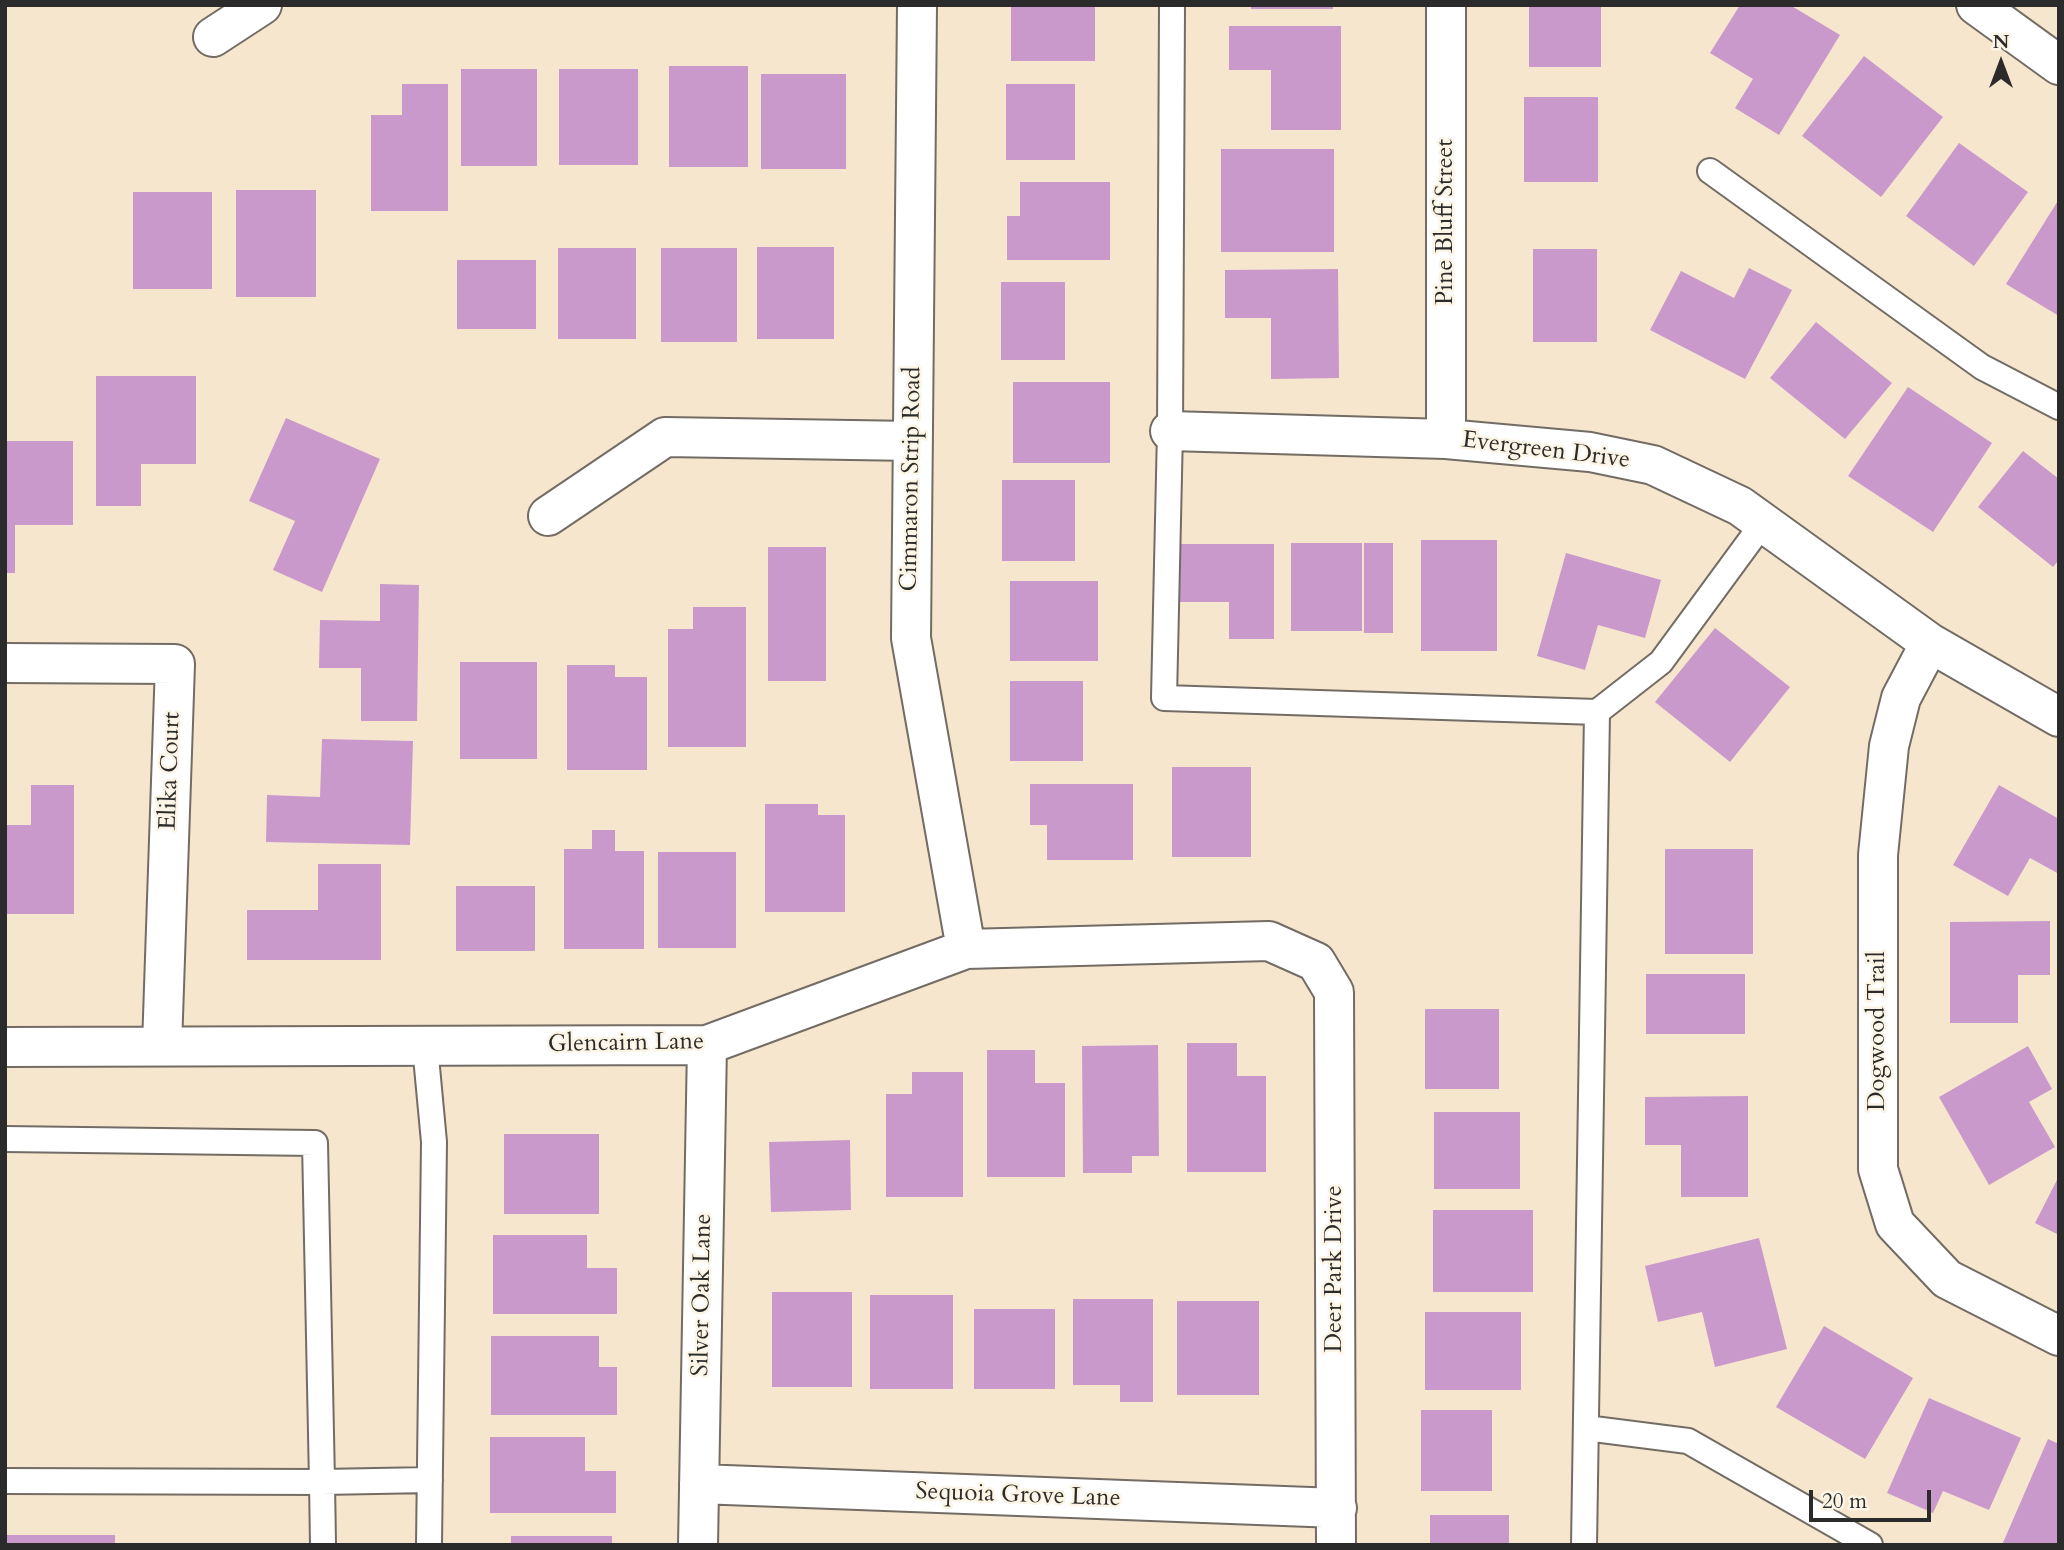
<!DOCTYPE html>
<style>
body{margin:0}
#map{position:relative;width:2064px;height:1550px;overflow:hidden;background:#f7e6ce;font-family:Cardo,serif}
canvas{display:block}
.frame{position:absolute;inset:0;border:7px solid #2b2b2b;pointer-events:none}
.north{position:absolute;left:1966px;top:28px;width:70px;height:70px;-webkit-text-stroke:5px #fcf5e5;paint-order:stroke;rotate:0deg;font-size:19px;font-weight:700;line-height:28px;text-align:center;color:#2b2b2b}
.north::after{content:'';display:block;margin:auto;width:24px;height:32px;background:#2b2b2b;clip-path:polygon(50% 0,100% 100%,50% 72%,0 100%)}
.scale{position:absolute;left:1809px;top:1490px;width:122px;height:32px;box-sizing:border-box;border:4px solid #2b2b2b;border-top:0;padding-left:9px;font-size:21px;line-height:24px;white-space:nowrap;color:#2b2b2b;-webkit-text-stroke:5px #fcf5e5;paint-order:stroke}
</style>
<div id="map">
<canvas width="2064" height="1550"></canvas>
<div class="frame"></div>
<div class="north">N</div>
<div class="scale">20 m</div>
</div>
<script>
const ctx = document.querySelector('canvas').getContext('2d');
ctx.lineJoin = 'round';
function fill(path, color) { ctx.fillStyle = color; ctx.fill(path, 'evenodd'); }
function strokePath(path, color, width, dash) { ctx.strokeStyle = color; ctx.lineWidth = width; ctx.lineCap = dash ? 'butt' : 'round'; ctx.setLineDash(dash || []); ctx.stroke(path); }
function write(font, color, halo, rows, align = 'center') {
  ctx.font = font + ' Cardo,serif'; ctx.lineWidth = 5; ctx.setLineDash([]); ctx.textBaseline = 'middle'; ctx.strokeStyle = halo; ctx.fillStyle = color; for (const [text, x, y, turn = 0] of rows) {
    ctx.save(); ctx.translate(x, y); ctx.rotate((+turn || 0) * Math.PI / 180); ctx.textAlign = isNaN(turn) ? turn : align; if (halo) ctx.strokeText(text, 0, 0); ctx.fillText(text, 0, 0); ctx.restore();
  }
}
const building = new Path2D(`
 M1011,5H1095V61H1011Z
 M1251,5H1333V9H1251Z
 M1529,5H1601V67H1529Z
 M1740,5H1790L1840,35L1779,135L1735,108L1753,79L1710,53Z
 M1229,26H1341V130H1271V70H1229Z
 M1864,56L1943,117L1881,197L1802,136Z
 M669,66H748V167H669Z
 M461,69H537V166H461Z
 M559,69H638V165H559Z
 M761,74H846V169H761Z
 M402,84H448V211H371V115H402Z
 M1006,84H1075V160H1006Z
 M1524,97H1598V182H1524Z
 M1959,143L2028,192L1974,266L1906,216Z
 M1221,149H1334V252H1221Z
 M1020,182H1110V260H1007V216H1020Z
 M236,190H316V297H236Z
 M133,192H212V289H133Z
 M2059,199V316L2006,284Z
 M757,247H834V339H757Z
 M558,248H636V339H558Z
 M661,248H737V342H661Z
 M1533,249H1597V342H1533Z
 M457,260H536V329H457Z
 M1749,268L1792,290L1745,379L1650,330L1681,271L1734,298Z
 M1338,269L1339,378L1271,379V318H1225V270Z
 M1001,282H1065V360H1001Z
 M1816,322L1892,383L1845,439L1770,378Z
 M96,376H196V464H141V506H96Z
 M1013,382H1110V463H1013Z
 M1908,387L1992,443L1933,532L1848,476Z
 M286,418L380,459L322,592L273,570L295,521L249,501Z
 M5,441H73V525H15V573H5Z
 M2023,451L2059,479V560L2053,567L1978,507Z
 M1002,480H1075V561H1002Z
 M1421,540H1497V651H1421Z
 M1291,543H1362V631H1291Z
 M1364,543H1393V633H1364Z
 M1177,544H1274V639H1229V602H1177Z
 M768,547H826V681H768Z
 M1566,553L1661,580L1645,638L1598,625L1585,670L1537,656Z
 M1010,581H1098V661H1010Z
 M380,584L419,585L417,721H361V668H319L320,620L380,621Z
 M693,607H746V747H668V629H693Z
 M1715,628L1790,687L1730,762L1655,702Z
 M460,662H537V759H460Z
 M567,665H615V677H647V770H567Z
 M1010,681H1083V761H1010Z
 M322,739L413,741L410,845L266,842L267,795L320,797Z
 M1172,767H1251V857H1172Z
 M1030,784H1133V860H1047V825H1030Z
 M31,785H74V914H5V825H31Z
 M1999,785L2059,819V874L2030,858L2008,896L1953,865Z
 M765,804H818V815H845V912H765Z
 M592,830H615V851H644V949H564V849H592Z
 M1665,849H1753V954H1665Z
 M658,852H736V948H658Z
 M318,864H381V960H247V910H318Z
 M456,886H535V951H456Z
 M2050,921V975H2018V1023H1950V922Z
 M1646,974H1745V1034H1646Z
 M1425,1009H1499V1089H1425Z
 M1187,1043H1237V1076H1266V1172H1187Z
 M1158,1045L1159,1156H1132V1173H1083L1082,1046Z
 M2028,1046L2052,1089L2029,1102L2055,1147L1989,1185L1939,1097Z
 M987,1050H1035V1083H1065V1177H987Z
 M912,1072H963V1197H886V1094H912Z
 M1748,1096V1197H1681V1145H1645V1097Z
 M1434,1112H1520V1189H1434Z
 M504,1134H599V1214H504Z
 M850,1140L851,1210L771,1212L769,1142Z
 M2059,1176V1235L2035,1223Z
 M1433,1210H1533V1292H1433Z
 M493,1235H587V1268H617V1314H493Z
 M1759,1238L1787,1349L1715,1367L1702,1312L1658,1322L1645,1266Z
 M772,1292H852V1387H772Z
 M870,1295H953V1389H870Z
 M1073,1299H1153V1402H1120V1385H1073Z
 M1177,1301H1259V1395H1177Z
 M974,1309H1055V1389H974Z
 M1425,1312H1521V1390H1425Z
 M1824,1326L1913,1378L1865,1459L1776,1407Z
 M491,1336H599V1367H617V1415H491Z
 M1929,1398L2021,1438L1989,1510L1943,1491L1933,1513L1887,1493Z
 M1421,1410H1492V1491H1421Z
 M490,1437H585V1471H616V1513H490Z
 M2048,1439L2059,1444V1542L2058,1545H2002Z
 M1430,1515H1509V1545H1430Z
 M5,1535H115V1545H5Z
 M511,1536H612V1545H511Z`);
const lane = new Path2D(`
 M1172,5L1170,431L1164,698L1597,712
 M1710,171L1982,367L2059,407
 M425,1046L434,1142L429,1545
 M5,1139L315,1143L322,1482L5,1481
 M1586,1428L1688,1441L1870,1545
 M323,1545L322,1482L430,1480
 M1584,1545L1597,712L1661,662L1763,523`);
const street = new Path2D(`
 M917,5L911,638L966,949
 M1446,5V439
 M1976,5L2059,65
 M213,37L262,5
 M1170,431L1446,439L1590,452L1653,465L1740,506L1930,643L2059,717
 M548,516L665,437L913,441
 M1930,643L1901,698L1889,746L1878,855V1169L1895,1224L1947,1279L2059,1336
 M5,663L175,664L162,1046
 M5,1047L707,1045L966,949L1269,941L1316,962L1334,992L1336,1545
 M699,1484L1337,1508
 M698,1545L707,1045`);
const streetNames = [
 ["Pine Bluff Street",1446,222,-90],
 ["Evergreen Drive",1546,451,7],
 ["Cimmaron Strip Road",912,479,-89],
 ["Elika Court",171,771,-88],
 ["Dogwood Trail",1878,1031,-90],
 ["Glencairn Lane",626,1044,-1],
 ["Deer Park Drive",1335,1269,-90],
 ["Silver Oak Lane",703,1295,-89],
 ["Sequoia Grove Lane",1018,1496,2]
];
fill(building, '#c999cc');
strokePath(lane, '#726c64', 28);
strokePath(street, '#726c64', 42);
strokePath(lane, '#fff', 24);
strokePath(street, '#fff', 38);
write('24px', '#2b2b2b', '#fcf5e5', streetNames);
</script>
